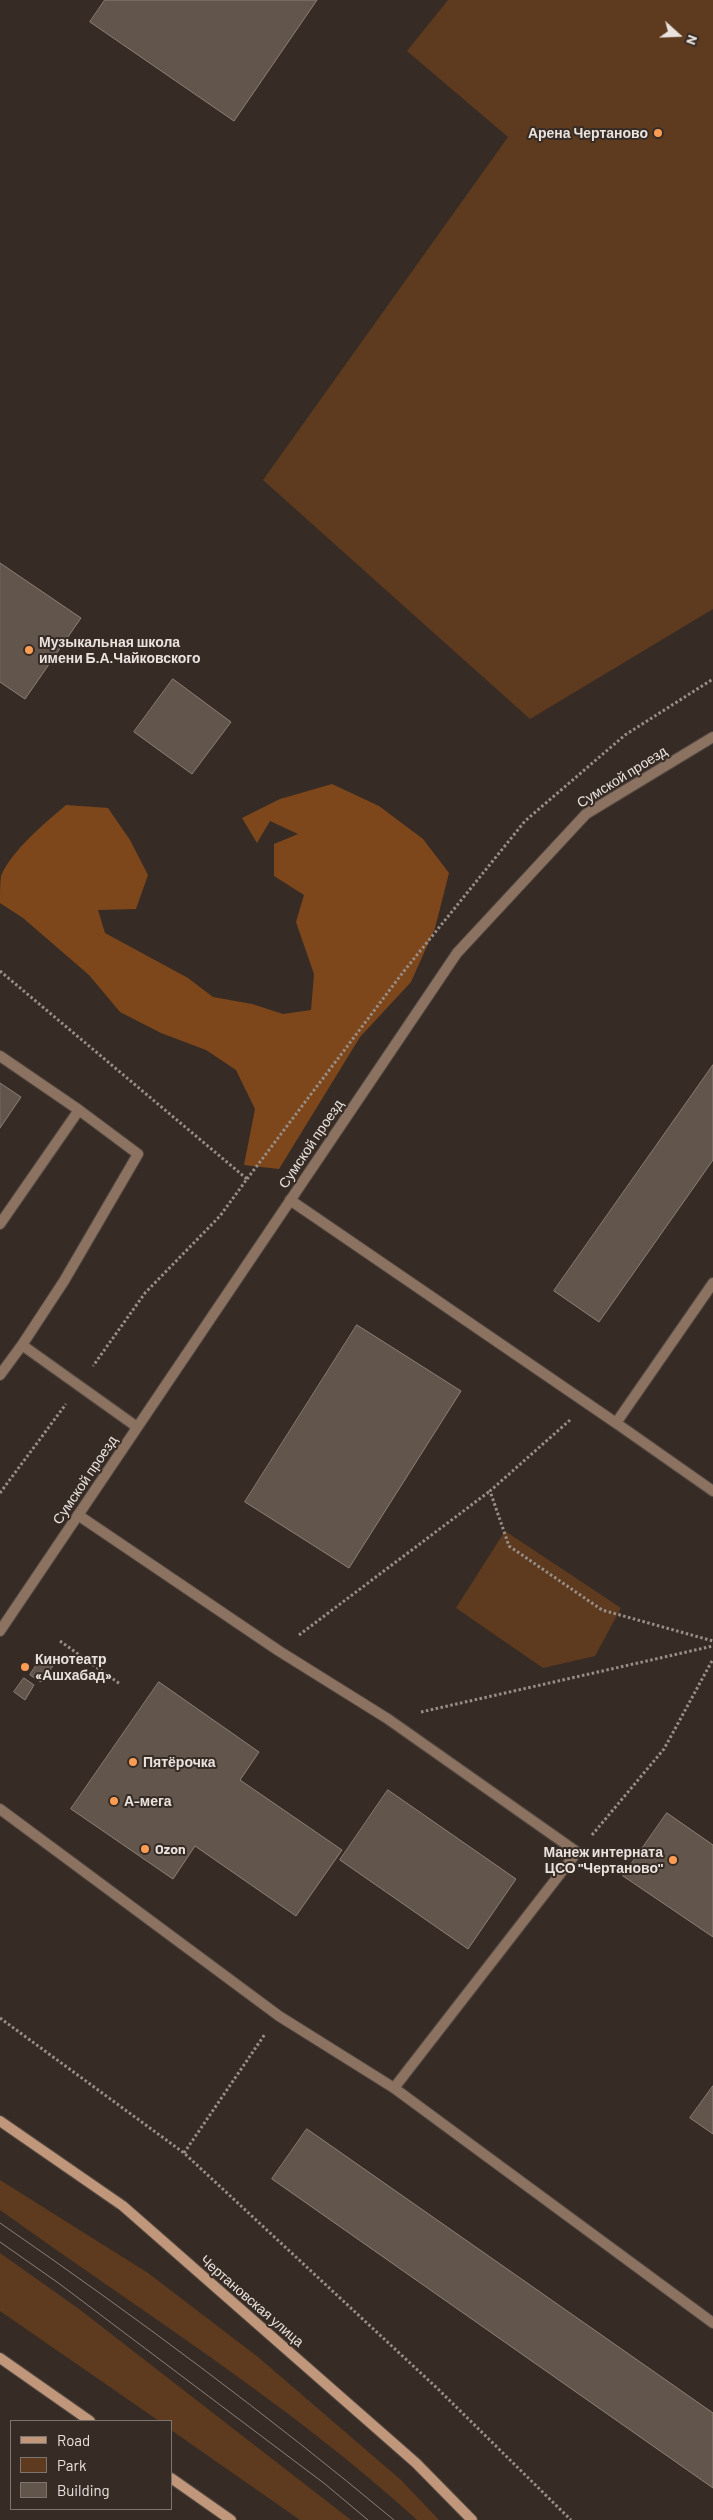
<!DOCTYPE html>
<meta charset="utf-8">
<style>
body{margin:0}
#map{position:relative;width:713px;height:2520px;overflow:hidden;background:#372c25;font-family:Barlow,sans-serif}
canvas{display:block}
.legend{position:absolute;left:10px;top:2420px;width:162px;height:90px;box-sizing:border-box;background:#372c25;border:1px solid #7e756f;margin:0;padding:6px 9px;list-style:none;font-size:15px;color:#e9e2dd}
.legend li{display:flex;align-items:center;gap:10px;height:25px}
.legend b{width:25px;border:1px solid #7e756f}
.north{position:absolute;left:653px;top:10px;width:50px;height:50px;-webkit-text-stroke:4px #372c25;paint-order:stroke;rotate:110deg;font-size:14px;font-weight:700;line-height:20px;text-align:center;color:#e9e2dd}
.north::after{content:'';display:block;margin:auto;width:18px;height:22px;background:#e9e2dd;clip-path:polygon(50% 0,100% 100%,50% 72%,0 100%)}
</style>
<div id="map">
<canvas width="713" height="2520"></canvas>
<ul class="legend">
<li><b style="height:6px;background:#c1977b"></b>Road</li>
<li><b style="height:14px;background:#5e3a1f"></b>Park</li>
<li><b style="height:14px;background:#61554c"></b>Building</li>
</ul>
<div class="north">N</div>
</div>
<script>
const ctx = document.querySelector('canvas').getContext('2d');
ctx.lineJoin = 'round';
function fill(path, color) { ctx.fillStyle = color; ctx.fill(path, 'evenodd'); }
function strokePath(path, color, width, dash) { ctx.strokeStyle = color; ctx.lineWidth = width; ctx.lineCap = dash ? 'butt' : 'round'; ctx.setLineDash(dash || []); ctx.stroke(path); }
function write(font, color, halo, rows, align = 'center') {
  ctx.font = font + ' Barlow,sans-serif'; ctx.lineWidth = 4; ctx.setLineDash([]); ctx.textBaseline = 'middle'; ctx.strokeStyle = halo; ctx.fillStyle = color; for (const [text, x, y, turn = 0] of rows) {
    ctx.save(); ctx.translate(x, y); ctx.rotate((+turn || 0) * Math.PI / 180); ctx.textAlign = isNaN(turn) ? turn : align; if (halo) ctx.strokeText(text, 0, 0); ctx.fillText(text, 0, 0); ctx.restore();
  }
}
const green = new Path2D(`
 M448,0H713V609L530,719L263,480L508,137L407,51Z
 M505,1531L621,1608L595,1656L543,1668L456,1608Z
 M0,2180L148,2273L258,2357L401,2480L439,2520H417C289,2403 140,2311 0,2210Z
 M0,2253L79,2309L351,2520H300L171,2430V2421H159L0,2311Z`);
const forest = new Path2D(`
 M332,784L379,806L423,839L449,873L435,928L411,982L360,1037L279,1169L244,1165L255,1109L236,1070L206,1050L161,1033L120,1012L89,975L23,918L0,903C0,895 0,884 1,876C12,850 45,823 66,805L108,808L130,840L148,875L136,909L98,910L105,933L188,978L213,997L252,1004L283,1014L311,1010L314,974L296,922L304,895L274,876V844L298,834L270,821L257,843L242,818L280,799Z`);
const building = new Path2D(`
 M105,0H317L234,121L90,22Z
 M0,563L81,618L25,699L0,682Z
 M173,679L231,722L192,774L134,732Z
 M713,1065V1160L599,1322L554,1291Z
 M0,1083L21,1097L0,1128Z
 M357,1325L461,1391L349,1568L245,1502Z
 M43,1655L55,1663L41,1682L30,1675Z
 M24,1678L34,1685L25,1700L14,1692Z
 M159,1682L259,1752L240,1780L342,1850L296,1916L195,1846L173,1879L71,1809Z
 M388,1790L516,1879L468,1949L340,1860Z
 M667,1813L713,1845V1937L623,1876Z
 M713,2086V2134L690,2118Z
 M307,2129L713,2413V2488L272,2179Z`);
const path = new Path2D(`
 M0,971L247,1179L220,1216L145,1293L93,1366
 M247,1179L404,971L525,821L625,735L713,679
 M570,1420L490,1491L509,1546L602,1610L713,1641
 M0,1493L66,1404
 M299,1635L490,1491
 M60,1641L120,1684
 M421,1712L713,1646
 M592,1835L664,1749L713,1659
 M0,2018L184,2153L438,2389L571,2520
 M184,2153L265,2034`);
const service = new Path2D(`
 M0,1056L79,1110L0,1224
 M290,1200L616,1423L713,1283
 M22,1345L64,1281L138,1154L79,1110
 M0,1375L22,1345L137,1427
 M616,1423L713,1491
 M78,1515L279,1651L388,1719L577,1852L394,2088
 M0,1809L279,2016L394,2088L713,2323`);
const tertiary = new Path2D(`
 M0,1631L457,953L586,814L713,737`);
const secondary = new Path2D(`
 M0,2121L123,2206L416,2463L472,2520
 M0,2358L90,2421
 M171,2478L231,2520`);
const tram = new Path2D(`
 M0,2223C135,2316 268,2415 394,2520
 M0,2242L57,2282L325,2484L368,2520`);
const markers = [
 [658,133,5,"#fc9d53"],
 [29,650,5,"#fc9d53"],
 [25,1667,5,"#fc9d53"],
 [133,1762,5,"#fc9d53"],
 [114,1801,5,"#fc9d53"],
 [145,1849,5,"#fc9d53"],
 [673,1860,5,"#fc9d53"]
];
const poiNames = [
 ["Арена Чертаново",648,133,"right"],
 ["Музыкальная школа",39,642],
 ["имени Б.А.Чайковского",39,658],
 ["Кинотеатр",35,1659],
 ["«Ашхабад»",35,1675],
 ["Пятёрочка",143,1762],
 ["А-мега",124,1801],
 ["Ozon",155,1849],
 ["Манеж интерната",663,1852,"right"],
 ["ЦСО \"Чертаново\"",663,1868,"right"]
];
const streetNames = [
 ["Сумской проезд",622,777,-32],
 ["Сумской проезд",311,1144,-56],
 ["Сумской проезд",85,1480,-56],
 ["Чертановская улица",252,2301,41]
];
fill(green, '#5e3a1f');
fill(forest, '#7d471b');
fill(building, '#61554c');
strokePath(building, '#8d8077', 1);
strokePath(service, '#534942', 12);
strokePath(tertiary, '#534942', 12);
strokePath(secondary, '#534942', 12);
strokePath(path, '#988f89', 3, [2.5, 2.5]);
strokePath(service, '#8c7260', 10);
strokePath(tertiary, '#8c7260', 10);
strokePath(secondary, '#c1977b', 10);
strokePath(tram, '#89807a', 1);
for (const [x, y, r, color] of markers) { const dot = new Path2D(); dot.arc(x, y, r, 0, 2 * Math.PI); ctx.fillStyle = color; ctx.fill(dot); strokePath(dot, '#372c25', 2); }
write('bold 14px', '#e9e2dd', '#372c25', poiNames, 'left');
write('14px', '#e9e2dd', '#372c25', streetNames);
</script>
